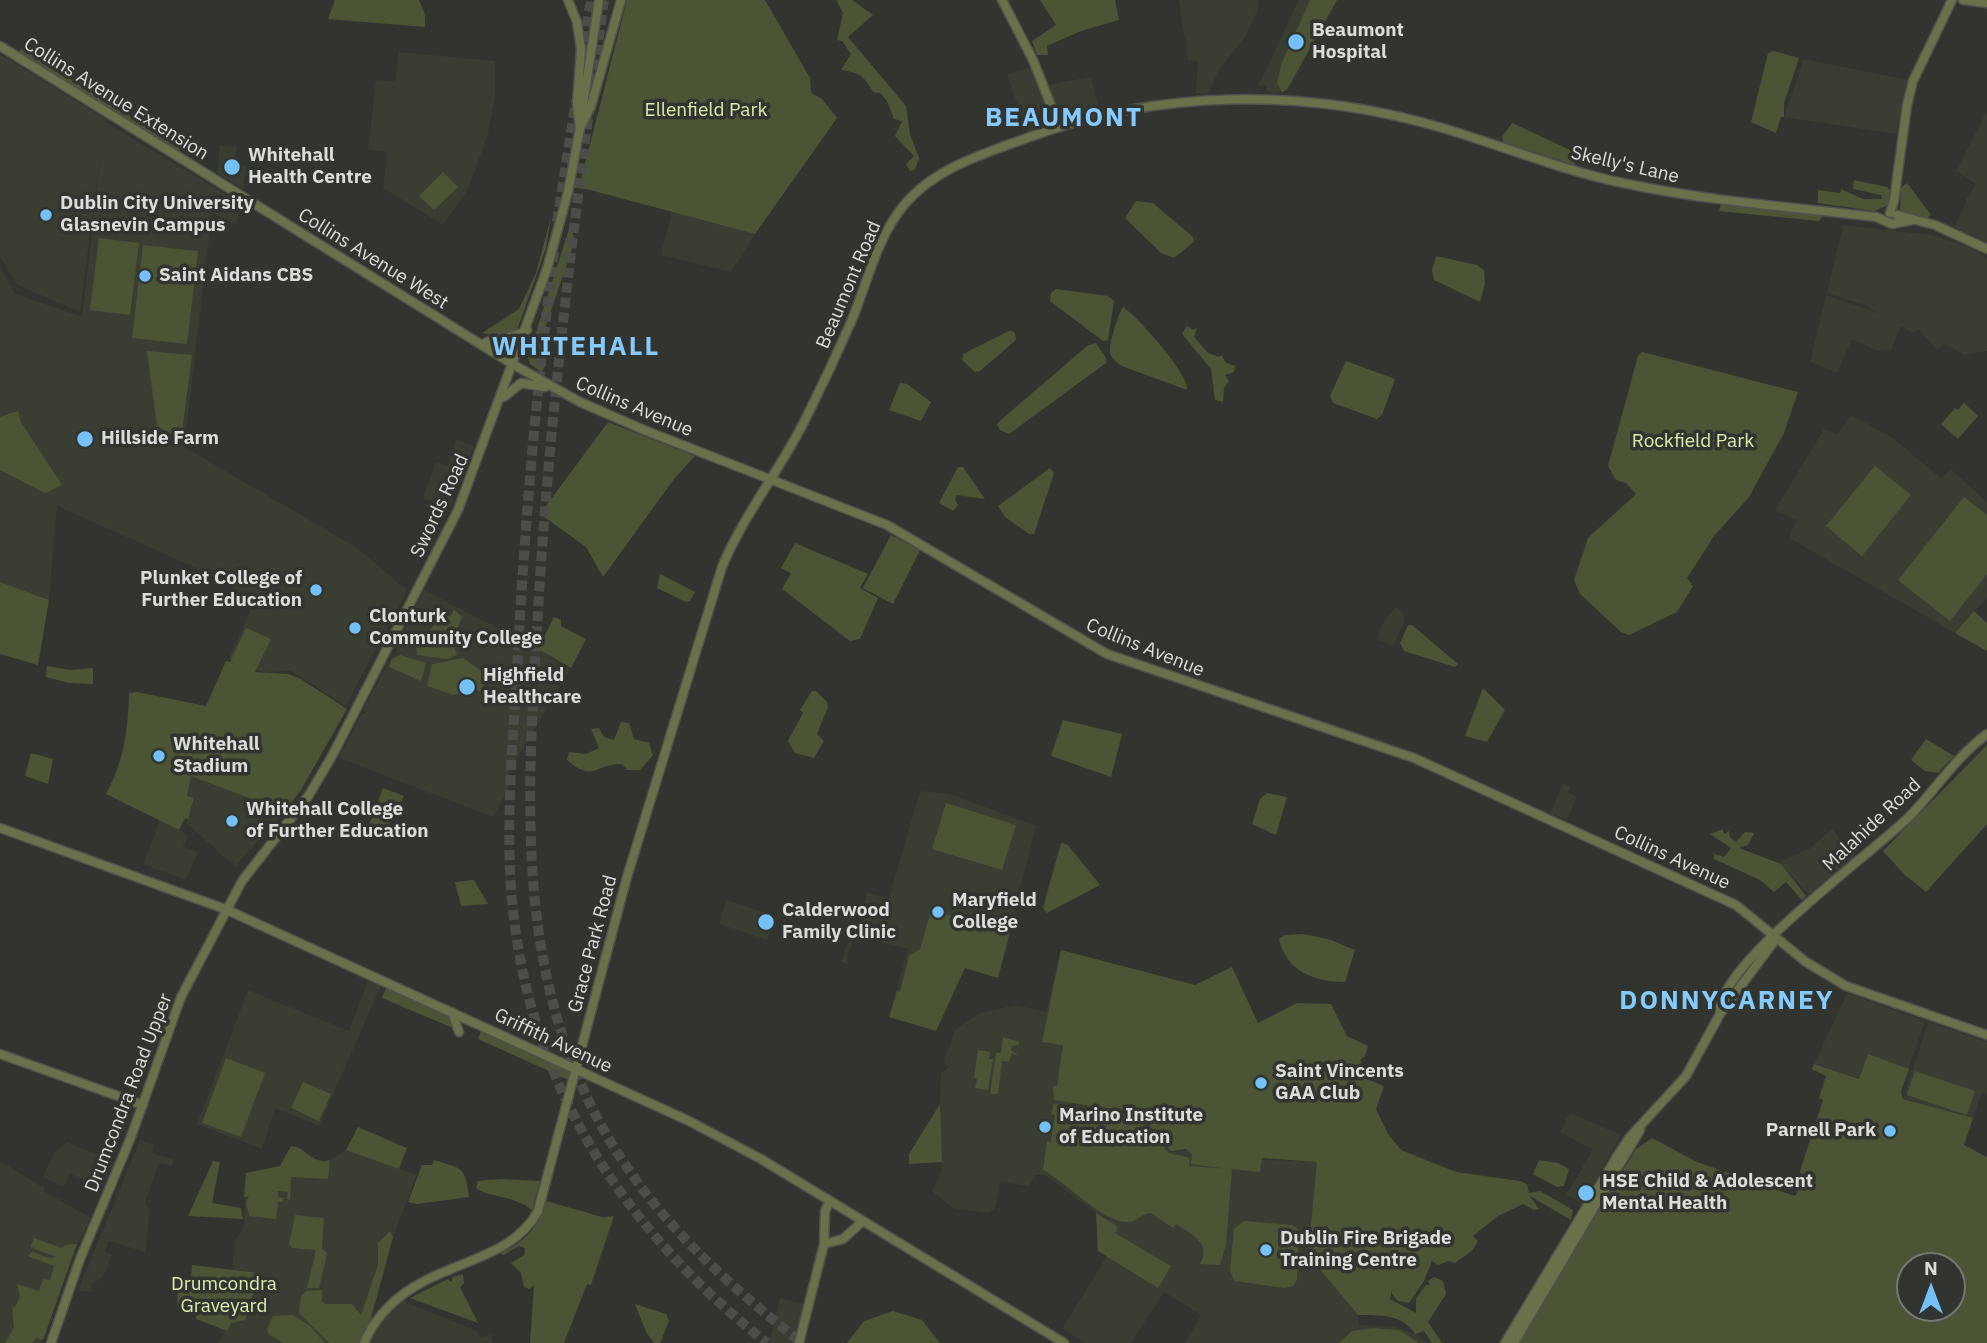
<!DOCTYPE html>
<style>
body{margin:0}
#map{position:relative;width:1987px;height:1343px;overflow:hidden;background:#32342f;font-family:"IBM Plex Sans",sans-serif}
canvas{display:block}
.north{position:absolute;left:1896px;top:1252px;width:70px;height:70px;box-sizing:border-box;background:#32342f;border:2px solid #767873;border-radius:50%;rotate:0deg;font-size:19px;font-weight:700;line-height:28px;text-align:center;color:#dcddda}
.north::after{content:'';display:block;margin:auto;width:24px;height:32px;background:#75c0f6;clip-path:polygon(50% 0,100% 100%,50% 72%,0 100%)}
</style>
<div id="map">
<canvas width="1987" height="1343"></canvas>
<div class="north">N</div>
</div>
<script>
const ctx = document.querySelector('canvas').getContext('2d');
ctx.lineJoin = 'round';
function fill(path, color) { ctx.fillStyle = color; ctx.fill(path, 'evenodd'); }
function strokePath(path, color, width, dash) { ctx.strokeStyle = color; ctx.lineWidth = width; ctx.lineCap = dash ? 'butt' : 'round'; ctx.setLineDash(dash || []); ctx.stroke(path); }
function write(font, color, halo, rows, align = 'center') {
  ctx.font = font + ' "IBM Plex Sans",sans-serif'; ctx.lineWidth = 7; ctx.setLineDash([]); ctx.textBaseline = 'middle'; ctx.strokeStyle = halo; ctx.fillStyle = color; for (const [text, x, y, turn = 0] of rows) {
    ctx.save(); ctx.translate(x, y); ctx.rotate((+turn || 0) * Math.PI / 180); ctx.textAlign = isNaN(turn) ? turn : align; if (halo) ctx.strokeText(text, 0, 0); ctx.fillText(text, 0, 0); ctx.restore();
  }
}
const built = new Path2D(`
 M1179,0H1258V9L1246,36L1221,67L1208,93L1196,94L1198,62L1188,60Z
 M1299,0H1337L1288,90L1277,94L1267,91L1266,85L1258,86Z
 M399,52L495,61V98L487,138L467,191L443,225L383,188L387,152L368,150L376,80L395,82Z
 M0,54L105,119V122L240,203L237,225L212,213L184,447L356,547L407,590L346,706L291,671L263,672L229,659L254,602L203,571L57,506L49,600L0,582V266L14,293L82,317L101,152L80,312L17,285L0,257Z
 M1804,59L1908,80L1896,134L1784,117Z
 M1031,66L1040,86L1091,77L1099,110L1027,132L1007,75Z
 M1987,111V243L1954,227L1967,201L1965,198L1969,197L1976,184L1956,171Z
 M220,145L237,147L235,162L247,166L243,189L217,173Z
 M672,211L728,226L755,234L731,272L661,255Z
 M1843,225L1932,235L1973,249L1987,259V351L1964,355L1945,344L1937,350L1919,330L1912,332L1901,326L1891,350H1875L1852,339L1837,373L1810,362L1826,295L1880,314L1865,305L1827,293Z
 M1851,415L1890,436L1941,478L1951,469L1987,502V597L1955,633L1789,538L1796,520L1775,510L1824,429L1837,435Z
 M456,439L474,446L450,508L423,498L436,462L447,466Z
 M424,590L538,649L570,670L508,773L514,778L493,817L339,758L362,713L366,714L364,708L392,657L398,655L396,646Z
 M1396,607L1403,613L1405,621L1395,643L1391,646L1377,639L1384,621Z
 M191,776L249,798L261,810L269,809L279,818L235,866L187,824L194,798L187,796Z
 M1563,783L1571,787L1568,792L1577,797L1567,820L1550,813Z
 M920,791L950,794L1036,826L998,977L965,967L961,970L934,1029L890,1015L908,949L855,936L847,957L848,964L841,962L852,930H857L867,893L889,898Z
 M160,820L188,835L183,847L198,852L186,880L143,864Z
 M1832,829L1854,856L1809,894L1778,862L1809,849Z
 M726,900L775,916L767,940L719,924Z
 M1061,950L1195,985L1232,967L1140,1114L1173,1152L1189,1149L1268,1160L1318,1162L1308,1255L1358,1315V1325L1392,1326L1415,1334L1428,1343H1185L1201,1315L1164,1292L1131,1343H1086L1062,1329L1107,1256L1098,1251L1096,1213L1045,1175H1036L1029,1186L1000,1182L995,1209L988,1213L952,1208L932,1191L942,1171L939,1134L941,1073L949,1067L943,1062L956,1029L980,1013L1016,1005L1046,1012Z
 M368,981L381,986L319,1126L275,1108L262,1149L197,1124L248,990L349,1031Z
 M1849,994L1925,1021L1901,1091L1814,1064L1846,995Z
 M1928,1022L1987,1042V1095L1982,1093L1973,1118L1903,1099Z
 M1570,1113L1621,1135L1583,1204L1566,1195L1593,1150L1560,1132Z
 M140,1140L154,1145L152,1153L174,1159L172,1166L159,1163L145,1203L150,1211L145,1252L109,1241L105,1251L112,1255L103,1277L91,1285L92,1292L78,1291Z
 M67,1142L113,1162L102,1186L70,1174L64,1187L43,1177L54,1153Z
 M346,1150L417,1175L393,1237L371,1318L359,1343H218L259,1273L232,1269L235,1241L244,1227L246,1173L328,1161Z
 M0,1161L44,1188V1191L91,1218L77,1244L42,1343H0Z
 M404,1297L407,1303L477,1331L480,1338L491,1334L493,1343H369L387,1314Z
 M780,1298L804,1304L794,1343H769Z`);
const green = new Path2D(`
 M335,0H419L425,14V27L328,19Z
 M627,0H765L810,78L811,93L822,99L837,118L755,234L579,187Z
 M836,0H852L873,15L848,37L906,106L910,134L919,158L915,170L910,171L906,164L914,156L895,136L902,121L894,119L887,101L880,93L873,92C865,78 862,73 841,70L851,54L842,41L837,40L843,13Z
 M1040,0H1115L1119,20L1081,31L1047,46L1048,55H1037L1032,41L1056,25Z
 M1310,0H1337L1287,89L1282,92L1277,83L1281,65Z
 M22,49L181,148L179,151L18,52Z
 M1774,51L1799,58L1784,103V117H1781L1776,133L1751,122L1768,53Z
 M1512,123L1581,155L1574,165L1503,142L1502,137Z
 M443,172L458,187L434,210L419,196Z
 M1854,180L1887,187L1890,190L1888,205L1874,211L1818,203V190L1840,193L1841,189L1863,199H1882L1881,195L1853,189Z
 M1907,183L1931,215L1927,218L1900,211L1901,188Z
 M1136,201L1153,203L1193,237L1194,242L1174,258L1161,253L1125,218Z
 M1721,204L1823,214V216L1819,221L1719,211Z
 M551,217L546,248L516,333L497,336L482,333L519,309L536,273Z
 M569,229L572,230L575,241L535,357L545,367L541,372L530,364L528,357Z
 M99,238L139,243L130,315L90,310Z
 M143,245L198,251L187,344L132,338Z
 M1436,256L1477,265L1484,270L1485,284L1480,302L1434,280L1432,270Z
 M1056,289L1108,296L1114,301L1108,340L1103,341L1050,301L1051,293Z
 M1123,307C1138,317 1190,375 1187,390L1122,366C1117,363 1111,358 1110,353C1108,346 1119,312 1123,307Z
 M1187,326L1193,330L1197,328L1194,337L1208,353L1219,357L1222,355L1225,362L1235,366L1234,372L1225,375L1229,381L1224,388L1223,402L1215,400L1211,369L1182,334Z
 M1011,330L1015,333L1016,340L980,371L975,372L962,360L963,354Z
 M1096,343L1106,358V363L1009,434L1000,430L997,424L1002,419L1087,346Z
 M147,351L192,355L181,439L157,426Z
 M1642,352L1798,392L1784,433L1749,497L1714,536L1687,578L1693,586L1677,612L1629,635L1621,632L1580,594L1574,580L1588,538L1636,494L1626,483L1616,480L1608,466L1638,356Z
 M1346,361L1395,379L1382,415L1377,419L1333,403L1330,396Z
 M900,383L907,384L931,402L921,421L889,410Z
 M1964,403L1978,416L1958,439L1941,424L1955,408L1958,410Z
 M18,411L21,422L62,485L45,493L0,470V417Z
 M608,422L695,456L674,479L603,577L586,547L540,514Z
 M1875,466L1911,495L1862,556L1826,526Z
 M958,467H963L985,499L957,495L955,499L958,505L953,511L939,503Z
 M1050,468L1054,473L1034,534H1029L1005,517L998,506Z
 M1964,497L1987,515V574L1950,621L1898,580Z
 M891,535L920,550L893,604L863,588Z
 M795,543L868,574L860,588L878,598L860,639L850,641L782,589L791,573L781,568Z
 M660,574L695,592L690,601L686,602L657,588Z
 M0,582L49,600L38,665L0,654Z
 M454,610L462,617L452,639L457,655L447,659L417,655L415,636L426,641L439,611L450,617Z
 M1974,611L1987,623V651L1955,633Z
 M554,617L561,620V626L586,639L571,668L538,649Z
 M1408,625H1412L1458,664L1455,667L1404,651L1400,643Z
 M246,628L271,639L255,672L288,674L299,678L347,709L301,790L279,818L269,809L261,810L249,798L191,776L187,796L194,798L188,819L185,818L179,830L106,794C124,761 128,730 129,693L137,692L206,706L226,661L230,662Z
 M400,655L426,663L421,681L389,667L392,659Z
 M463,658L484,673L487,681L479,692L474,688L464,687L461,693L453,695L427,686L432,664Z
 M47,666L71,670L93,668V684L69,683L46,677Z
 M1483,688L1505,710L1487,742L1465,736Z
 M812,691H816L827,702L828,707L817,734L824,741L814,758L795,753L788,741L803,713L800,710Z
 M1063,720L1122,734L1111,777L1051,756Z
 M621,722L629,723L634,739L649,743L653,755L640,770H627L622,764C594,764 594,783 567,760L569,752L586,754L599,748L591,729L599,728L604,737L614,740Z
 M1926,739L1954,756L1938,773L1925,771L1911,760Z
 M1987,745V824L1926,892L1904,874L1883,851Z
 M31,753L53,759L48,784L25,776Z
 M383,788L404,796L392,821L382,831L369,825Z
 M1267,793L1287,797L1276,835L1252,824L1260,799Z
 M946,803L1016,825L1002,870L932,849Z
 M1723,829L1724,834L1729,831L1730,837L1736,842L1745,832L1754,833L1748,845L1739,848L1781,864L1806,896L1802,900L1786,882L1774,892L1760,880L1714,859V854L1724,857L1731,848L1710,834Z
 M1061,843L1068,845L1100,885L1047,913L1043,908Z
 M474,880L488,904L461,906L455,882Z
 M931,910L1010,932L998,978L965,968L936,1031L889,1017L897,991L900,992L909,956L920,949Z
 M1304,934L1331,940L1355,950L1345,982C1314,982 1286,971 1279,939L1284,935Z
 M1061,950L1195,985L1232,967L1258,1023L1297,1003L1331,1004L1347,1036L1368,1046L1365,1056L1360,1060L1370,1080L1384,1086L1376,1109L1388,1134L1401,1150L1456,1172L1520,1181L1527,1184L1529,1193L1540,1191L1573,1210L1571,1220L1530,1196L1539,1209L1534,1210L1523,1204L1498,1216L1473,1236L1478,1241L1472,1251L1455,1263L1449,1261L1438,1265L1432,1261L1424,1281L1409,1303L1398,1301L1392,1294V1289L1390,1299L1416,1313V1298L1426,1285H1430L1428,1281L1434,1277L1443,1281L1446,1294L1428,1322L1442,1343H1432L1424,1331L1415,1334C1404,1314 1378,1315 1358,1315L1308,1255L1317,1162L1262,1158L1260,1172L1232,1169L1226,1245L1220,1265L1200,1264C1212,1243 1191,1234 1176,1224L1173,1228L1151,1213C1142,1213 1136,1223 1126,1222C1101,1221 1066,1182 1043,1170L1047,1141L1051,1142L1052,1132H1048L1049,1126H1053L1055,1115L1051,1114L1054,1104L1139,1117L1169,1153L1190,1158L1189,1166L1228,1169L1191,1164L1192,1155L1186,1149L1171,1151L1140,1114L1054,1100L1053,1086H1057L1063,1045L1042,1042Z
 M389,980L460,1011L453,1028L382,998Z
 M481,1031L572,1069L569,1080L478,1039Z
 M1003,1037L1019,1042V1045L1012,1046L1011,1050L1018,1055L1011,1054L1009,1062L1002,1061L998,1094H990L996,1053H1001Z
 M978,1050L990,1052L989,1059H993L988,1090L975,1088L977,1079L974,1078Z
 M1868,1054L1909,1069L1901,1091L1903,1099L1973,1118L1964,1145L1987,1157V1343H1518L1636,1149L1652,1138L1697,1162L1795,1196L1802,1183L1800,1171L1823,1100L1819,1098L1826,1076L1812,1069L1814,1064L1859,1079ZM1910,1266H1952V1308H1910Z
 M226,1058L265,1073L241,1137L202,1123Z
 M1915,1071L1975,1091L1967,1115L1907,1095Z
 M303,1082L331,1094L319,1121L291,1108Z
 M940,1104L942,1162L909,1164V1154Z
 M358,1127L407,1148L399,1169L346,1150Z
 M291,1146C307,1147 311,1165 330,1160L328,1179L291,1177L290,1200L287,1199L288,1192L278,1191V1197L284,1198L283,1202H278L276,1219L249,1216L246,1203L249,1196L244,1197L246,1173L280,1166Z
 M434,1160C464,1169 465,1167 469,1197L417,1204L408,1202L422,1165H432Z
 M1539,1160L1558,1163L1569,1169L1564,1186L1557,1187L1533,1174Z
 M213,1161L220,1162L212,1203L241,1208L243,1219L188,1216Z
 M501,1179L540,1181L532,1210C514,1195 485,1197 476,1188L478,1181Z
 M546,1201L602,1217L614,1216L591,1285L587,1284L564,1343H530L534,1285L529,1289L524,1287L521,1273L511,1263L524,1255L525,1248L519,1246L504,1255L500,1253C525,1242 538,1228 546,1201Z
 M1096,1213L1118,1227L1115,1233L1171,1266L1158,1288L1098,1251Z
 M295,1215L324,1218L322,1248L327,1254L319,1288H307L316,1250L292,1248L289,1244Z
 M1244,1221L1292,1225L1299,1230L1297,1280L1293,1286L1285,1288L1234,1281L1230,1270L1234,1229Z
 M390,1231L393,1237L371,1318L359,1343H329L299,1313L301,1296L306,1291L322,1290V1301L325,1304H352L361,1315L378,1265V1243Z
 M34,1238L62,1248L65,1245L77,1244L43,1340L36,1338L32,1343H5L14,1328L12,1306L15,1307L20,1296L17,1284L39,1291L43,1279L50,1280L54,1266L28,1256L32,1252L48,1258L56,1257L30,1247Z
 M192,1265L260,1273L245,1320L231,1323L227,1331L196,1319L195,1305L178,1308L177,1291L190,1292Z
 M463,1274L464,1284L460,1287L478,1323L410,1298L448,1279L451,1282L453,1277Z
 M635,1304L666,1314L669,1321L660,1343H654L646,1332Z
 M893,1311L922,1320L940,1343H847L864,1321Z
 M292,1315L309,1325L325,1343H284L269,1335L267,1329L273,1316Z
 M1373,1328L1399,1330L1419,1343H1339L1352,1331Z`);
const highwayTunnel = new Path2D(`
 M604,0C576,203 550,406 538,611C529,770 515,932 580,1082C629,1195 707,1268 802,1343
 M582,56L591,0
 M557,222L576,100
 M554,252C537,385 525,518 518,653C514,725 507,799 510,871C519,1069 615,1223 767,1343`);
const secondary = new Path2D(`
 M1002,0L1033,60L1059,126
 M1963,0L1987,3
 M0,46L514,365L580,402L644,430L887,525L1107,654L1414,758L1736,905L1806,962L1846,986L1987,1035
 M581,118L599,0
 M580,128L591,106L621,0
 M1890,213L1894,201L1907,105L1913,81L1952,0
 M1897,215L1935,225L1987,249
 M482,345C494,335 510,341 527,330
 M504,397L521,383L545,387
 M0,828L225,909L689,1121L761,1159L1064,1343
 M452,1012L459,1032
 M1720,1014C1713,968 1875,851 1910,816C1935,790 1957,756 1987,734
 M0,1054L143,1105
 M824,1244L843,1239L863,1221
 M51,1343L80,1259L131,1137L181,997L242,881L309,795L332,756L458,510L547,269L568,192L580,128L577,104L581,49L577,22L568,0
 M364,1343C402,1256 504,1275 538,1211L627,877L722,567C744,514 781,469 806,418C822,386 837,354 851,322C867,284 877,237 904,205C935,168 983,154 1027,138C1159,89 1304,88 1439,127C1501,145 1560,170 1623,183C1707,201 1791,207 1876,217L1892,224L1912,220
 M799,1343L824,1244L825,1211L830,1201
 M1505,1343L1616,1158L1629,1138L1686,1076L1720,1014L1773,943L1774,935
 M1514,1343L1640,1130`);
const markers = [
 [1296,42,9,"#75c0f6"],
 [232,167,9,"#75c0f6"],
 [46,215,7,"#75c0f6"],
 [145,276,7,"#75c0f6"],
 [85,439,9,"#75c0f6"],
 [316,590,7,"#75c0f6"],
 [355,628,7,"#75c0f6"],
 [467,687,9,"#75c0f6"],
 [159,756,7,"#75c0f6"],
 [232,821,7,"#75c0f6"],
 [938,912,7,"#75c0f6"],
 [766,922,9,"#75c0f6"],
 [1261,1083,7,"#75c0f6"],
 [1045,1127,7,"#75c0f6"],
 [1890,1131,7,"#75c0f6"],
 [1586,1193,9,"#75c0f6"],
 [1266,1250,7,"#75c0f6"]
];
const poiNames = [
 ["Beaumont",1312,31],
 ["Hospital",1312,53],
 ["Whitehall",248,156],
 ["Health Centre",248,178],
 ["Dublin City University",60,204],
 ["Glasnevin Campus",60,226],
 ["Saint Aidans CBS",159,276],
 ["Hillside Farm",101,439],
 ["Plunket College of",302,579,"right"],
 ["Further Education",302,601,"right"],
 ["Clonturk",369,617],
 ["Community College",369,639],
 ["Highfield",483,676],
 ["Healthcare",483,698],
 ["Whitehall",173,745],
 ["Stadium",173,767],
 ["Whitehall College",246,810],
 ["of Further Education",246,832],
 ["Maryfield",952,901],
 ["College",952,923],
 ["Calderwood",782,911],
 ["Family Clinic",782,933],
 ["Saint Vincents",1275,1072],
 ["GAA Club",1275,1094],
 ["Marino Institute",1059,1116],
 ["of Education",1059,1138],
 ["Parnell Park",1876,1131,"right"],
 ["HSE Child & Adolescent",1602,1182],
 ["Mental Health",1602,1204],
 ["Dublin Fire Brigade",1280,1239],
 ["Training Centre",1280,1261]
];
const streetNames = [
 ["Collins Avenue Extension",116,99,32],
 ["Skelly's Lane",1625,165,13],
 ["Collins Avenue West",373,259,32],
 ["Beaumont Road",849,285,-67],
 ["Collins Avenue",634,407,23],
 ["Swords Road",440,506,-65],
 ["Collins Avenue",1145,648,22],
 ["Malahide Road",1872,825,-43],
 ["Collins Avenue",1672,858,25],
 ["Grace Park Road",593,944,-75],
 ["Griffith Avenue",553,1041,25],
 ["Drumcondra Road Upper",129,1093,-69]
];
const parkNames = [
 ["Ellenfield Park",706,111],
 ["Rockfield Park",1693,442],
 ["Drumcondra",224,1285],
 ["Graveyard",224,1307]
];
const districtNames = [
 ["BEAUMONT",1064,118],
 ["WHITEHALL",576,347],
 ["DONNYCARNEY",1727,1001]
];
fill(built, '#3a3d32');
fill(green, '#4c5436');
strokePath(highwayTunnel, '#4c4d49', 10, [10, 5]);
strokePath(secondary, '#50514e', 11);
strokePath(secondary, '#69714a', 8);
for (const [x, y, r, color] of markers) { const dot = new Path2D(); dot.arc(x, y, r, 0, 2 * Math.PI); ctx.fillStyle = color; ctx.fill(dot); strokePath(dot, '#32342f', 2.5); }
write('bold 19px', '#dcddda', '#32342f', poiNames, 'left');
write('19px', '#dcddda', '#32342f', streetNames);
write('19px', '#dbecaf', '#32342f', parkNames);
ctx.letterSpacing = '2px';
write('bold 26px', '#85cafc', '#32342f', districtNames);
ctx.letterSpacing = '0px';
</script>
